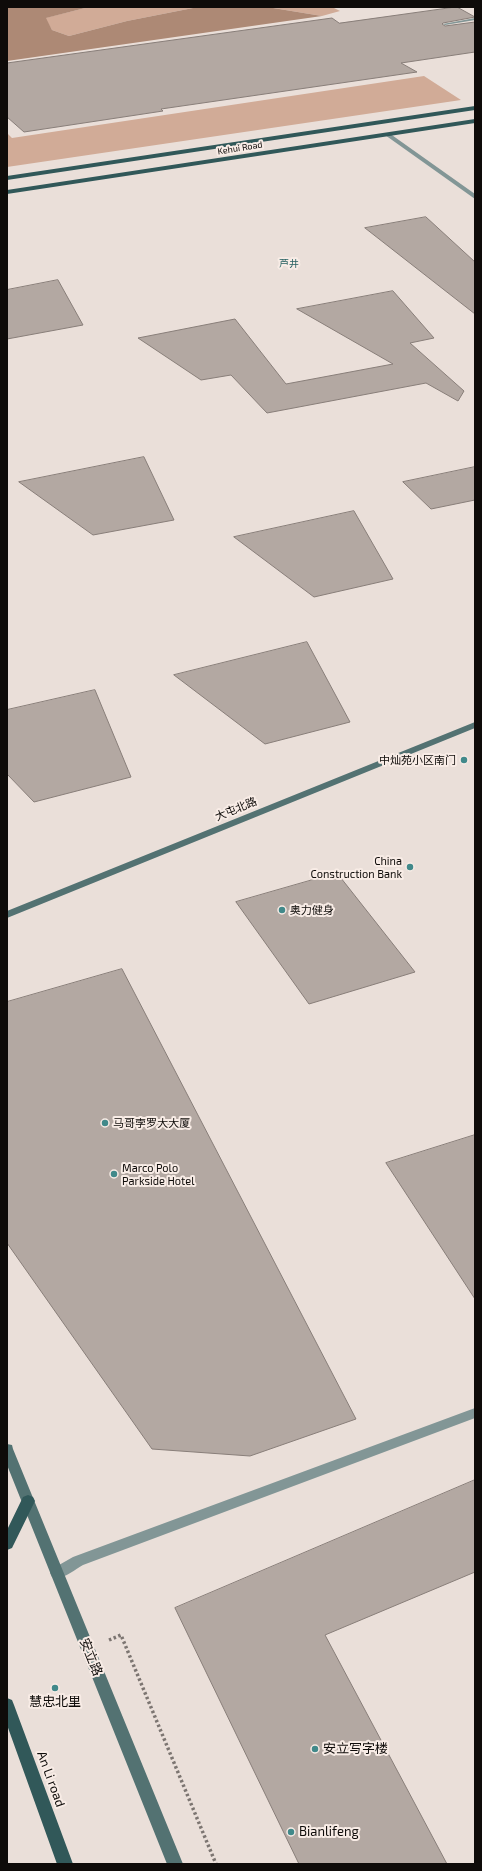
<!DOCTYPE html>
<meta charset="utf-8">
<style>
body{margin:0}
#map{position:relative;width:482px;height:1871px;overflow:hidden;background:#eadfd9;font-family:"Exo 2",sans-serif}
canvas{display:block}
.frame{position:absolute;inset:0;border:8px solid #0e0b09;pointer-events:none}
</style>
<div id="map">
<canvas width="482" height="1871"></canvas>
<div class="frame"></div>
</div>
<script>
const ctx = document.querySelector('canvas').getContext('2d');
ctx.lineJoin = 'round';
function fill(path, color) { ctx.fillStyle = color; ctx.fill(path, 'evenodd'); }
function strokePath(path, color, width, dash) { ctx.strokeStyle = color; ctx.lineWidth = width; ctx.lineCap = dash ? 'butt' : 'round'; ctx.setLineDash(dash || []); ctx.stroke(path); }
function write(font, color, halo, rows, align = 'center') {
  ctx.font = font + ' "Exo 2","Noto Sans SC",sans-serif'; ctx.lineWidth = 4; ctx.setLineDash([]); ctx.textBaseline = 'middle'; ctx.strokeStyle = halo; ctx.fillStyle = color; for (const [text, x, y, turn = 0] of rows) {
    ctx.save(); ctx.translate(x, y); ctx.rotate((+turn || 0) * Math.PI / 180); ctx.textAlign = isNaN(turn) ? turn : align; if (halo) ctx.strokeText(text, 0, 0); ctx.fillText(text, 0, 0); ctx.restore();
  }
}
const forest = new Path2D(`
 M89,7H222L193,8L127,21L69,36L52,30L45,18Z
 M267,7H332L340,11L322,16Z
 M424,76L461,100L7,167V133L12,138Z`);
const water = new Path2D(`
 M7,7H89L46,18L52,30L69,36L127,21L193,8L267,7L322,16L7,61Z`);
const building = new Path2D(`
 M457,7L475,17L443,23L442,24L445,26L475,22V52L401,63L417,72L161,109L163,111L24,132L7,117V63L332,18L339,23Z
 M426,217L475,262V314L365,228Z
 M58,280L83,325L7,339V290Z
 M393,291L434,338L410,343L464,391L458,401L426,383L267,413L231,375L201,380L138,338L235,319L286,384L393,364L297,309Z
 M144,457L174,520L93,535L19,482Z
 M475,467V500L431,509L403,482Z
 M354,511L393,579L314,597L234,537Z
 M307,642L350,722L265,744L174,675Z
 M95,690L131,777L34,802L7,774V710Z
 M337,873L415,972L309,1004L236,902Z
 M122,969L356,1419L250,1456L152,1449L7,1243V1002Z
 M475,1135V1299L386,1163Z
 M475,1480V1572L325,1635L447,1864H299L175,1608Z`);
const path = new Path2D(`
 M109,1640L121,1635L216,1864`);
const street = new Path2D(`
 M475,18V20L445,25L443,24Z
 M385,133H389L475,194V199L385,135Z
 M475,1408V1418L83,1565C74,1570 62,1581 52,1577L50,1573L52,1569L73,1557Z`);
const secondary = new Path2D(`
 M475,722V728L7,918V911Z
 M7,1444L12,1445L13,1449L183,1864H167L7,1465Z`);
const primary = new Path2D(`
 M475,106V110L7,180V176Z
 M475,119V123L7,194V190Z
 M28,1495L33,1497L35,1501L12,1548L7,1550V1530L23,1497Z
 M7,1698L12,1700L14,1705L73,1864H57L7,1725Z`);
const markers = [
 [464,760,4,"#41898a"],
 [410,867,4,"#41898a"],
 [282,910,4,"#41898a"],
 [105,1123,4,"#41898a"],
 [114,1174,4,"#41898a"],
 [55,1688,4,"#41898a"],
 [315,1749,4,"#41898a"],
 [291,1832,4,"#41898a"]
];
const farStreetnames = [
 ["Kehui Road",240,148,-9]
];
const farNeighbourhoodnames = [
 ["芦井",289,264]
];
const poiNames = [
 ["中灿苑小区南门",456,760,"right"],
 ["China",402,861,"right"],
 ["Construction Bank",402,874,"right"],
 ["奥力健身",290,910],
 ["马哥孛罗大大厦",113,1123],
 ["Marco Polo",122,1168],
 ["Parkside Hotel",122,1181]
];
const streetNames = [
 ["大屯北路",236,809,-22]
];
const nearStreetnames = [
 ["安立路",91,1657,68],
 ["An Li road",51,1779,70]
];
const nearPoinames = [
 ["慧忠北里",55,1702,"center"],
 ["安立写字楼",323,1749],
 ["Bianlifeng",299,1832]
];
fill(forest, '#d1ab97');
fill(water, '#ad8975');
fill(building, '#b3a8a2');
strokePath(building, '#887e79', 1);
strokePath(path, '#7c7571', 3.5, [2.5, 2.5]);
fill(street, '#829696');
fill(secondary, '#537272');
fill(primary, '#315859');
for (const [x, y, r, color] of markers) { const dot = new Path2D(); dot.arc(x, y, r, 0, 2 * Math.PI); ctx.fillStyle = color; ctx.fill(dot); strokePath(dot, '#f8ece6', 1.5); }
write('9px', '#0e0b09', '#f8ece6', farStreetnames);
write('10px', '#276162', '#f8ece6', farNeighbourhoodnames);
write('11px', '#0e0b09', '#f8ece6', poiNames, 'left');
write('11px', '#0e0b09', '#f8ece6', streetNames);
write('13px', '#0e0b09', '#f8ece6', nearStreetnames);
write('13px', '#0e0b09', '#f8ece6', nearPoinames, 'left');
</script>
